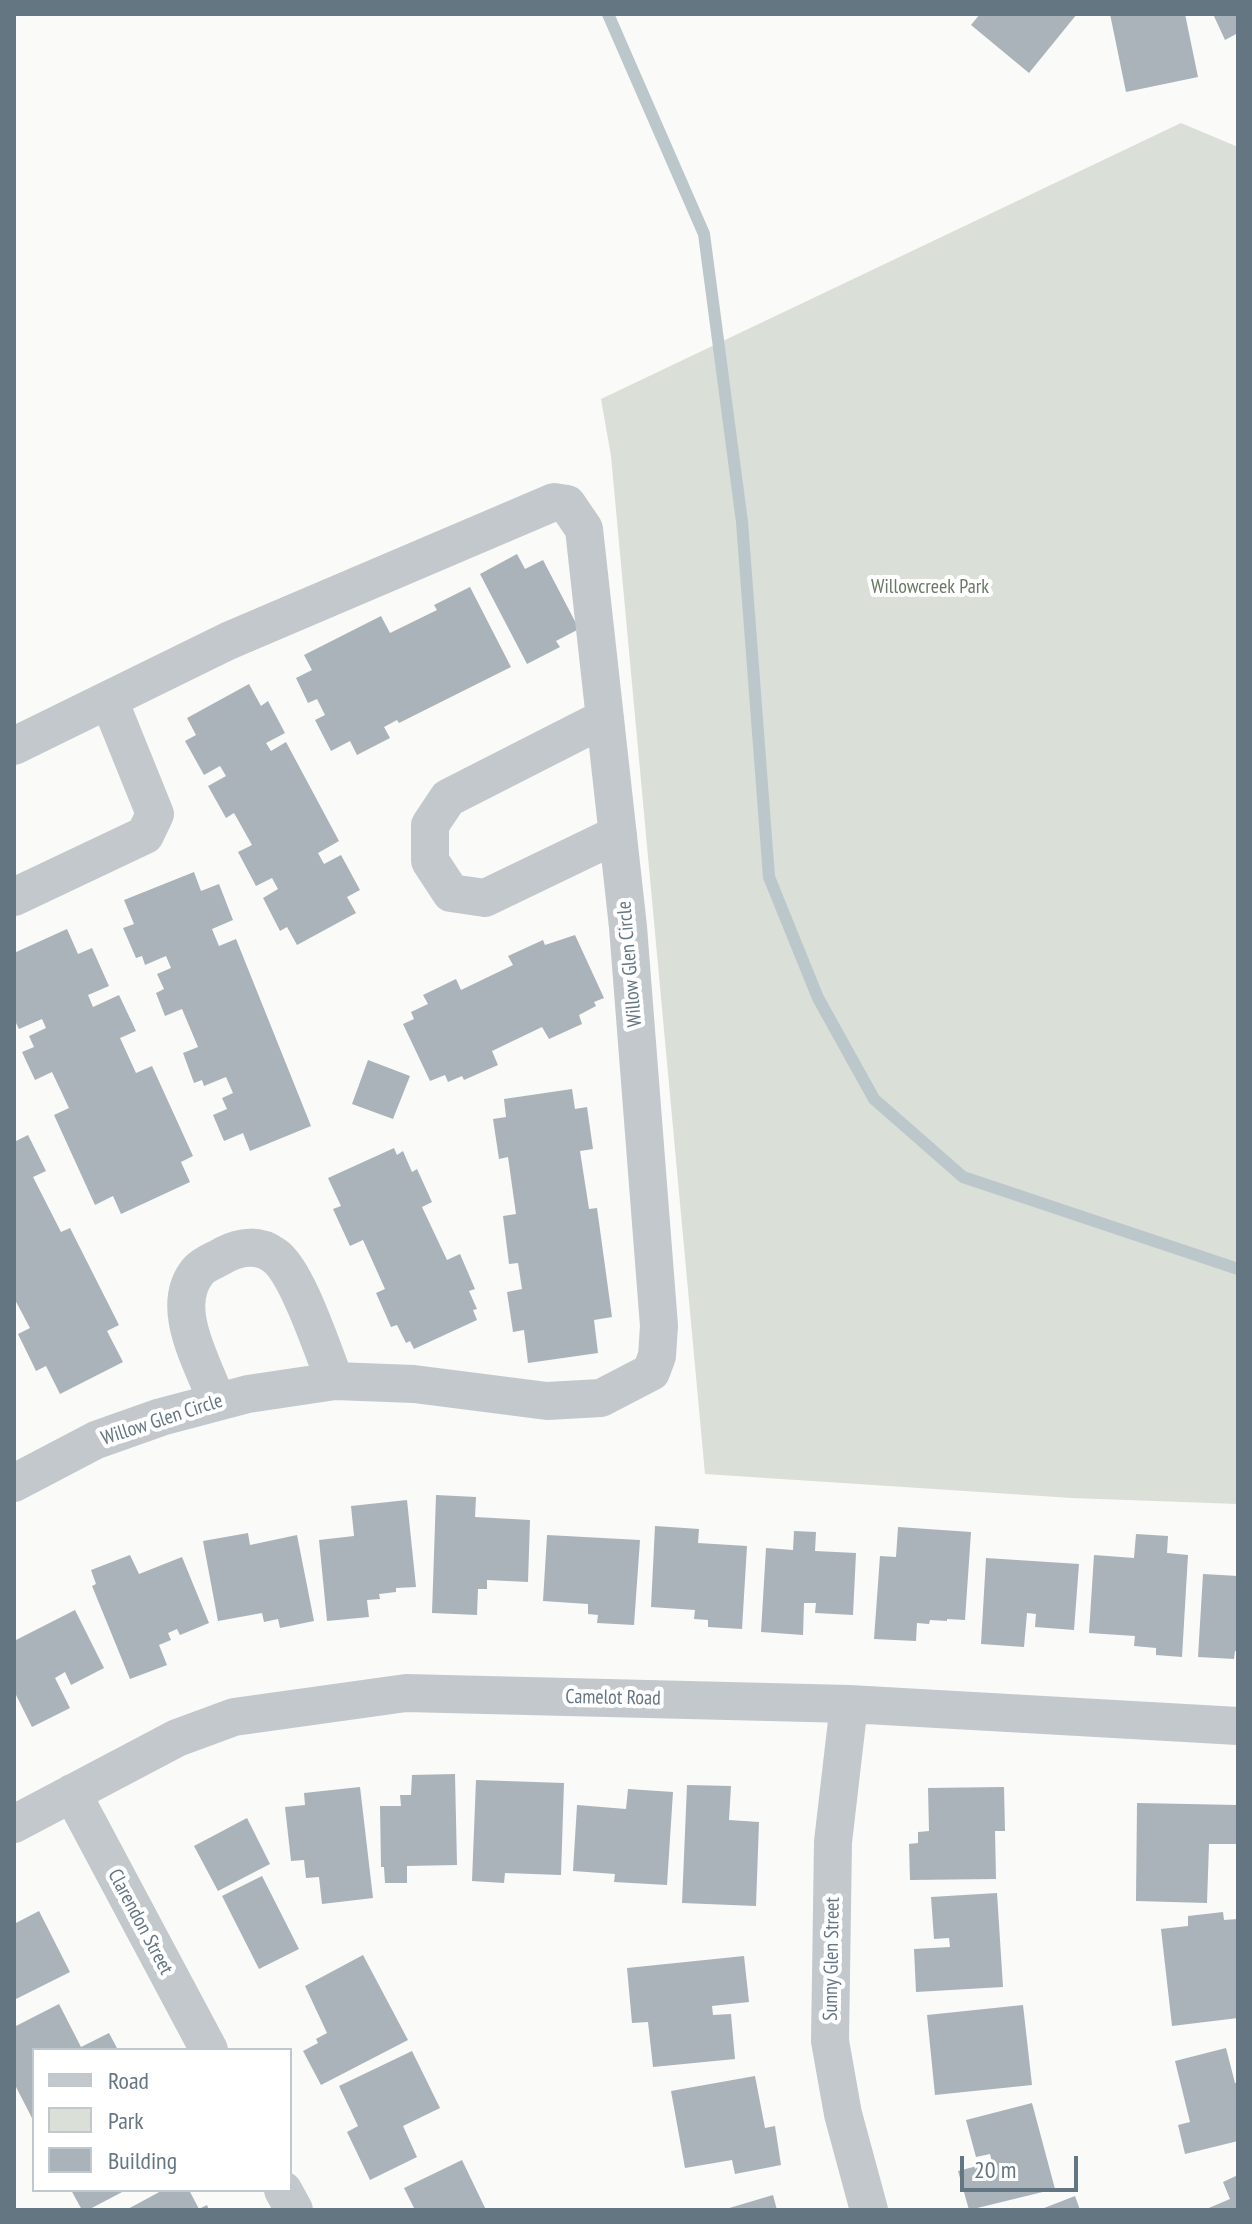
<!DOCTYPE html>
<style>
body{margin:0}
#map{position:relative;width:1252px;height:2224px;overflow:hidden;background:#fafaf8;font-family:"PT Sans Narrow",sans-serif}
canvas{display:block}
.frame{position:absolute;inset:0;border:16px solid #657683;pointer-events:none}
.legend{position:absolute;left:32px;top:2048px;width:260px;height:144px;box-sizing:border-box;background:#fff;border:2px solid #c1c8cd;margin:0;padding:10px 14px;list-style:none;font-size:24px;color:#657683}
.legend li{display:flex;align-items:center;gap:16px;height:40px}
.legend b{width:40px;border:2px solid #c1c8cd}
.scale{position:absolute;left:960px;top:2156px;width:118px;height:36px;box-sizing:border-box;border:4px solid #657683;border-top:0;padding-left:10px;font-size:24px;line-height:28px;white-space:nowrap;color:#657683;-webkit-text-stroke:6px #fff;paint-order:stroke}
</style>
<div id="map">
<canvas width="1252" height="2224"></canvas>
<div class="frame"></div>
<ul class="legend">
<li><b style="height:10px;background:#c3c8cc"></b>Road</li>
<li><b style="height:22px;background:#dadfd7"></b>Park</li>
<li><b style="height:22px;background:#aab3b9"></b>Building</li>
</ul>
<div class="scale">20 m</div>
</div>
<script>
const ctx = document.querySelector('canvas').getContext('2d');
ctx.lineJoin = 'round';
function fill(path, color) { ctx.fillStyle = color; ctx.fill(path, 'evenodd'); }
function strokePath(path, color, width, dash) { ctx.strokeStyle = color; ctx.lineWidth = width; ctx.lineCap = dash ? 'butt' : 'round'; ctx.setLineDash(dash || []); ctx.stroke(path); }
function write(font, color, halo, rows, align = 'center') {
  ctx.font = font + ' "PT Sans Narrow",sans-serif'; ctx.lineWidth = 8; ctx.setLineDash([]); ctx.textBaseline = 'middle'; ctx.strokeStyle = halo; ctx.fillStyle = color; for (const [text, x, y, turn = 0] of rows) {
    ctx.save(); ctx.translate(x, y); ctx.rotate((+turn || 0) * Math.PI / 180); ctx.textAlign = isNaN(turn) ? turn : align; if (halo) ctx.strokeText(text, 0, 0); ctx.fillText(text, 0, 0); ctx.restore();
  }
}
const green = new Path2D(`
 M1181,123L1238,147V1504L1072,1498L705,1474L611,456L601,399Z`);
const stream = new Path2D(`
 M608,14L704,234L742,522L769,877L818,998L874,1099L963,1177L1238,1269`);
const building = new Path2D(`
 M980,14H1077L1029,73L971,25Z
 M1110,14H1185L1198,77L1126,92Z
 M1213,14H1238V33L1225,40Z
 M517,554L525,569L543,560L579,629L556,641L560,647L527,664L480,574Z
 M470,587L511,667L399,723L397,720L384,727L390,738L357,755L350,741L331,751L315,720L325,715L317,699L308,703L296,678L312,670L304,655L381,616L390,633L437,610L434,605Z
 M249,684L261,706L268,701L285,733L266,743L271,751L286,742L339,841L318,853L324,864L341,855L360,890L347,897L356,913L297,945L287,927L280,931L263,898L278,889L272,878L256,886L238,852L252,845L234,813L226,818L208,786L226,776L220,766L204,775L185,741L196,735L187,718Z
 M194,872L201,891L219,884L233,920L212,929L219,946L236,939L311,1126L250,1151L243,1133L224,1141L213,1115L227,1109L222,1098L233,1093L226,1077L204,1086L202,1080L194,1083L183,1053L198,1047L182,1009L165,1016L156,993L164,989L157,974L171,968L166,956L145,965L142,956L136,958L123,928L134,924L124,900Z
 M67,929L78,954L92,948L109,986L88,995L93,1007L119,995L136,1031L120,1038L136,1073L152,1066L193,1156L181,1162L190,1182L121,1214L113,1196L95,1205L54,1115L69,1108L52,1072L35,1080L22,1052L34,1047L29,1036L46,1028L42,1019L19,1029L14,1019V953Z
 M575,935L604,998L594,1002L596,1006L579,1015L582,1024L549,1039L542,1027L492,1051L498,1065L464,1080L462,1076L448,1082L445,1075L430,1081L403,1024L414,1019L411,1012L428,1004L423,995L456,979L461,990L513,965L508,956L543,940L545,945Z
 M368,1060L410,1076L393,1119L352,1104Z
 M572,1089L575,1109L587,1107L593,1149L580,1151L589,1209L597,1208L612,1317L594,1320L598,1353L528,1363L524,1330L513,1332L507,1292L522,1289L518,1263L509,1264L503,1216L516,1214L508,1157L499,1159L493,1119L506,1117L504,1099Z
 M28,1135L46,1171L33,1177L61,1232L70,1228L119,1325L107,1331L123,1362L60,1394L46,1366L36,1371L18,1334L30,1328L14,1298V1142Z
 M394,1148L397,1155L403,1151L412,1172L417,1169L432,1202L422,1207L447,1260L460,1254L475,1289L469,1291L477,1309L473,1310L477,1320L414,1349L410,1341L406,1343L397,1325L391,1327L376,1293L385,1289L363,1240L350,1246L333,1209L341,1206L328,1178Z
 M436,1495L476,1497L475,1517L530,1520L528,1582L487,1580V1589H478L477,1615L432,1613Z
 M407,1500L416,1587L396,1588V1592L379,1594L380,1599L367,1600L369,1617L327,1621L319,1540L354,1536L351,1506Z
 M655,1526L699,1529L698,1543L747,1546L742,1629L708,1627V1620L694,1619L695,1610L651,1607Z
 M898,1527L971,1532L965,1620L947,1619V1621L930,1620L929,1624L917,1623L916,1641L874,1639L880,1556L896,1557Z
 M794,1531L816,1532L815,1551L856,1553L853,1615L815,1613L816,1603H804L803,1635L761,1632L766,1548L793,1550Z
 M248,1533L250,1545L297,1535L314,1621L280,1628L278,1619L264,1622L262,1613L218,1621L203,1541Z
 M1136,1534L1168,1536L1167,1553L1188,1555L1182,1657L1156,1655V1648L1134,1646L1135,1636L1089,1633L1094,1555L1134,1558Z
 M547,1535L640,1540L634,1625L597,1623L598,1615L588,1614V1604L543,1601Z
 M130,1555L139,1574L182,1557L209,1623L180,1635L177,1629L168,1633L171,1640L159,1645L167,1665L130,1679L92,1586L96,1584L91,1570Z
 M986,1558L1079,1564L1074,1630L1035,1627L1036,1614L1027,1613L1024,1647L981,1644Z
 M1203,1574L1238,1576V1651H1235L1234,1659L1198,1657Z
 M75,1610L104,1668L71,1685L65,1672L55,1678L70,1708L32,1727L14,1691V1641Z
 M455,1774L457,1865L407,1866V1883H385L384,1867H381L380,1806H401L400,1795H411L412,1775Z
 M476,1780L564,1783L561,1875L505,1873L504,1883L472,1881Z
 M687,1785L731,1786L729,1820L759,1822L756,1906L682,1903Z
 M360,1787L373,1898L322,1904L319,1877L306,1878L304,1860L291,1861L285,1807L305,1805L304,1793Z
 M1004,1787L1005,1831H995L996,1879L910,1880L909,1844L918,1843V1832L929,1831L928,1788Z
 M628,1789L673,1792L667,1885L614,1882L615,1874L573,1871L577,1805L626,1809Z
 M1137,1803L1237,1805L1236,1844H1209L1207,1903L1136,1901Z
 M247,1818L270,1864L218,1891L194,1846Z
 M262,1876L299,1949L259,1969L222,1896Z
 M997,1893L1003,1987L916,1992L914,1949L950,1947L949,1938L934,1939L931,1897Z
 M39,1911L70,1972L14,2000V1924Z
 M1223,1912L1224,1920L1238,1919V2018L1172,2026L1161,1929L1188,1926V1916Z
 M363,1955L408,2040L321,2085L303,2051L318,2043L316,2039L327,2033L305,1986Z
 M744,1956L749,2002L712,2006L713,2015L731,2014L735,2059L653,2067L648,2022L632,2023L627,1968Z
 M59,2004L81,2047L109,2033L118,2050H34V2122L14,2083V2027Z
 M1023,2005L1032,2085L935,2095L927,2015Z
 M1226,2048L1235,2083L1238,2082V2141L1185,2154L1178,2125L1190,2122L1175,2061Z
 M412,2051L440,2108L403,2126L417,2157L370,2180L347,2132L358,2126L339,2086Z
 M755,2076L765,2128L775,2126L781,2165L735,2174L732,2160L685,2168L671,2091Z
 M1032,2103L1055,2189L969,2210L958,2171L992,2162L990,2154L976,2157L966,2120Z
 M462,2160L486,2210L414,2208L404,2188Z
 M1238,2175V2210H1204L1230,2199L1223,2182Z
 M71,2190H126L88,2210H82Z
 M163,2190H189L199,2209L207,2205L209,2210H126Z
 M773,2195L777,2210H726V2209Z
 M1075,2196L1080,2210H1039Z`);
const minor = new Path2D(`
 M605,718L448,798L430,825V861L451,893L485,898L618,834
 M14,746L228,641L554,502L567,504L584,529L628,927L659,1326L657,1356L651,1372L601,1398L547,1401L414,1384L335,1381L248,1394L161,1417L96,1440L14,1483
 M14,897L145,835L155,814L109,700
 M217,1402C203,1363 168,1307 198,1271C204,1264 216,1260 224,1255C241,1246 259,1244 275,1256C298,1273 323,1352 335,1381
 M849,1704L833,1842L830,2041L843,2114L869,2210
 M72,1793L209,2050
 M14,1824L177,1738L234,1717L406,1693L849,1704L1238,1726
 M283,2190L294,2210`);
const parkNames = [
 ["Willowcreek Park",930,587]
];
const streetNames = [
 ["Willow Glen Circle",630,964,-95],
 ["Willow Glen Circle",162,1420,-18],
 ["Camelot Road",613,1698,1],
 ["Clarendon Street",140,1922,62],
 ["Sunny Glen Street",832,1959,-89]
];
fill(green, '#dadfd7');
strokePath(stream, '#bbc7cb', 12);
fill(building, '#aab3b9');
strokePath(minor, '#c3c8cc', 38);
write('20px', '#687a64', '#fff', parkNames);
write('20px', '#657683', '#fff', streetNames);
</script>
